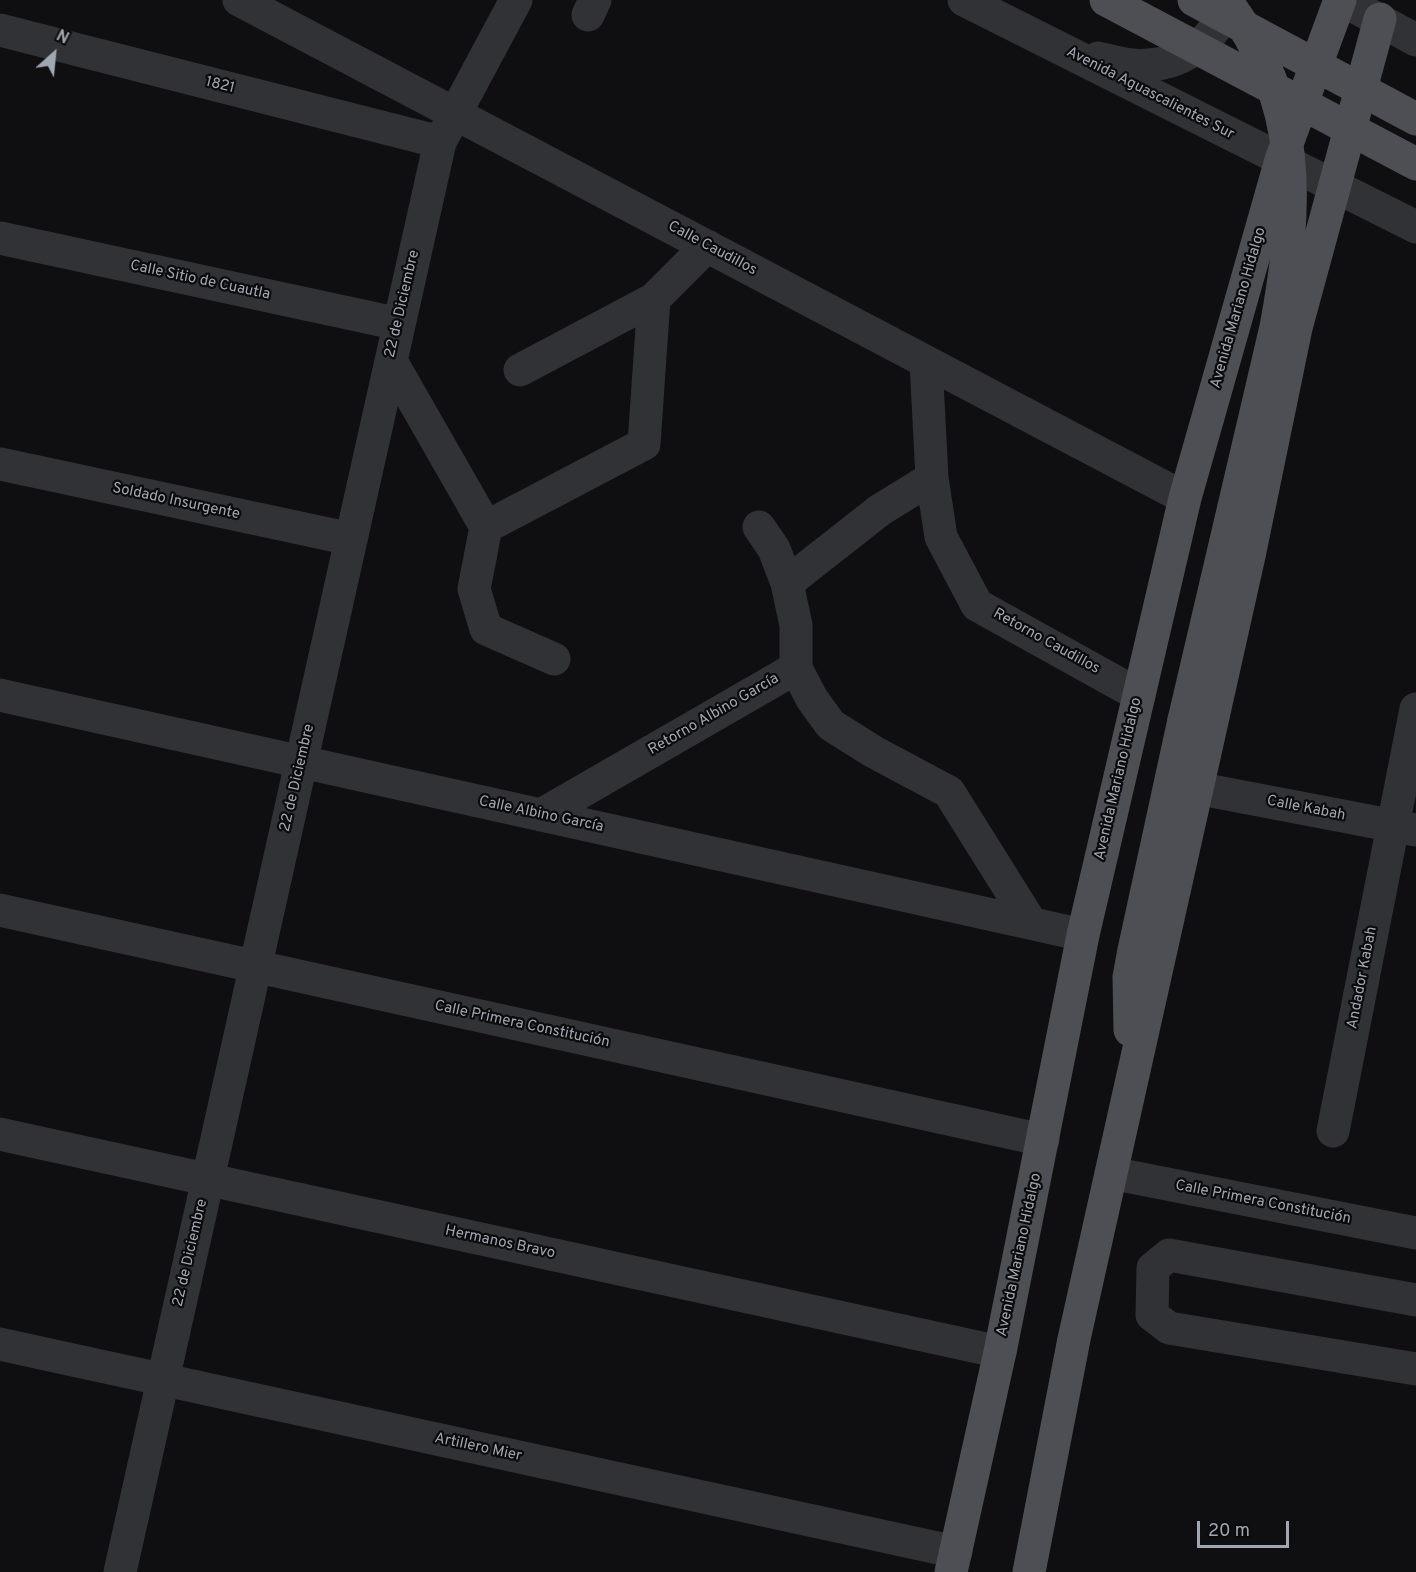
<!DOCTYPE html>
<meta charset="utf-8">
<style>
body{margin:0}
#map{position:relative;width:1416px;height:1572px;overflow:hidden;background:#0f0f11;font-family:Overpass,sans-serif}
canvas{display:block}
.north{position:absolute;left:24px;top:24px;width:60px;height:60px;-webkit-text-stroke:4px #0a0b0c;paint-order:stroke;rotate:27deg;font-size:16px;font-weight:700;line-height:24px;text-align:center;color:#a1a7b1}
.north::after{content:'';display:block;margin:auto;width:21px;height:27px;background:#a1a7b1;clip-path:polygon(50% 0,100% 100%,50% 72%,0 100%)}
.scale{position:absolute;left:1197px;top:1521px;width:92px;height:27px;box-sizing:border-box;border:3px solid #a1a7b1;border-top:0;padding-left:8px;font-size:18px;line-height:21px;white-space:nowrap;color:#a1a7b1;-webkit-text-stroke:4px #0a0b0c;paint-order:stroke}
</style>
<div id="map">
<canvas width="1416" height="1572"></canvas>
<div class="north">N</div>
<div class="scale">20 m</div>
</div>
<script>
const ctx = document.querySelector('canvas').getContext('2d');
ctx.lineJoin = 'round';
function strokePath(path, color, width, dash) { ctx.strokeStyle = color; ctx.lineWidth = width; ctx.lineCap = dash ? 'butt' : 'round'; ctx.setLineDash(dash || []); ctx.stroke(path); }
function write(font, color, halo, rows, align = 'center') {
  ctx.font = font + ' Overpass,sans-serif'; ctx.lineWidth = 4.5; ctx.setLineDash([]); ctx.textBaseline = 'middle'; ctx.strokeStyle = halo; ctx.fillStyle = color; for (const [text, x, y, turn = 0] of rows) {
    ctx.save(); ctx.translate(x, y); ctx.rotate((+turn || 0) * Math.PI / 180); ctx.textAlign = isNaN(turn) ? turn : align; if (halo) ctx.strokeText(text, 0, 0); ctx.fillText(text, 0, 0); ctx.restore();
  }
}
const minor = new Path2D(`
 M239,0L1185,498
 M964,0L1416,227
 M1342,0L1416,40
 M588,15L595,0
 M0,30L440,142
 M1098,58C1115,62 1132,67 1149,65C1184,63 1222,37 1224,0
 M0,238L399,324
 M391,361L486,527L474,589L486,629L554,659
 M926,362L932,478L941,537L977,605L1139,695
 M520,370L654,299L707,246
 M0,464L351,539
 M486,527L644,444L654,299
 M759,527L774,549L787,583L796,625V668L812,699L831,725L874,752L949,792L1031,923
 M787,583L880,510L932,478
 M0,695L1083,935
 M1196,788L1416,830
 M541,815L796,668
 M0,910L1043,1140
 M1333,1131L1416,709
 M0,1134L1000,1352
 M1111,1173L1416,1233
 M1416,1300L1169,1255L1153,1268L1152,1315L1169,1328L1416,1369
 M0,1344L956,1552
 M120,1572L440,142L516,0`);
const major = new Path2D(`
 M1130,1030L1129,977L1134,950L1184,720
 M951,1572L1000,1352L1083,935L1185,498L1281,160L1340,0
 M1029,1572L1074,1339L1249,556L1296,328L1380,19`);
const majorBridge = new Path2D(`
 M1106,0L1416,164
 M1194,0L1416,119
 M1184,720L1276,327C1298,208 1304,100 1225,0`);
const streetNames = [
 ["1821",220,86,14],
 ["Avenida Aguascalientes Sur",1150,94,27],
 ["Calle Caudillos",712,249,28],
 ["Calle Sitio de Cuautla",200,281,12],
 ["22 de Diciembre",403,304,-77],
 ["Avenida Mariano Hidalgo",1239,308,-74],
 ["Soldado Insurgente",176,502,12],
 ["Retorno Caudillos",1046,642,29],
 ["Retorno Albino García",714,715,-30],
 ["22 de Diciembre",298,778,-77],
 ["Avenida Mariano Hidalgo",1119,779,-77],
 ["Calle Kabah",1306,809,11],
 ["Calle Albino García",541,815,12],
 ["Andador Kabah",1363,978,-79],
 ["Calle Primera Constitución",522,1025,12],
 ["Calle Primera Constitución",1263,1203,11],
 ["Hermanos Bravo",500,1243,12],
 ["22 de Diciembre",191,1253,-77],
 ["Avenida Mariano Hidalgo",1020,1255,-78],
 ["Artillero Mier",478,1448,12]
];
strokePath(minor, '#313235', 33);
strokePath(major, '#4d4f54', 33);
strokePath(majorBridge, '#4d4f54', 33);
write('15px', '#a1a7b1', '#0a0b0c', streetNames);
</script>
